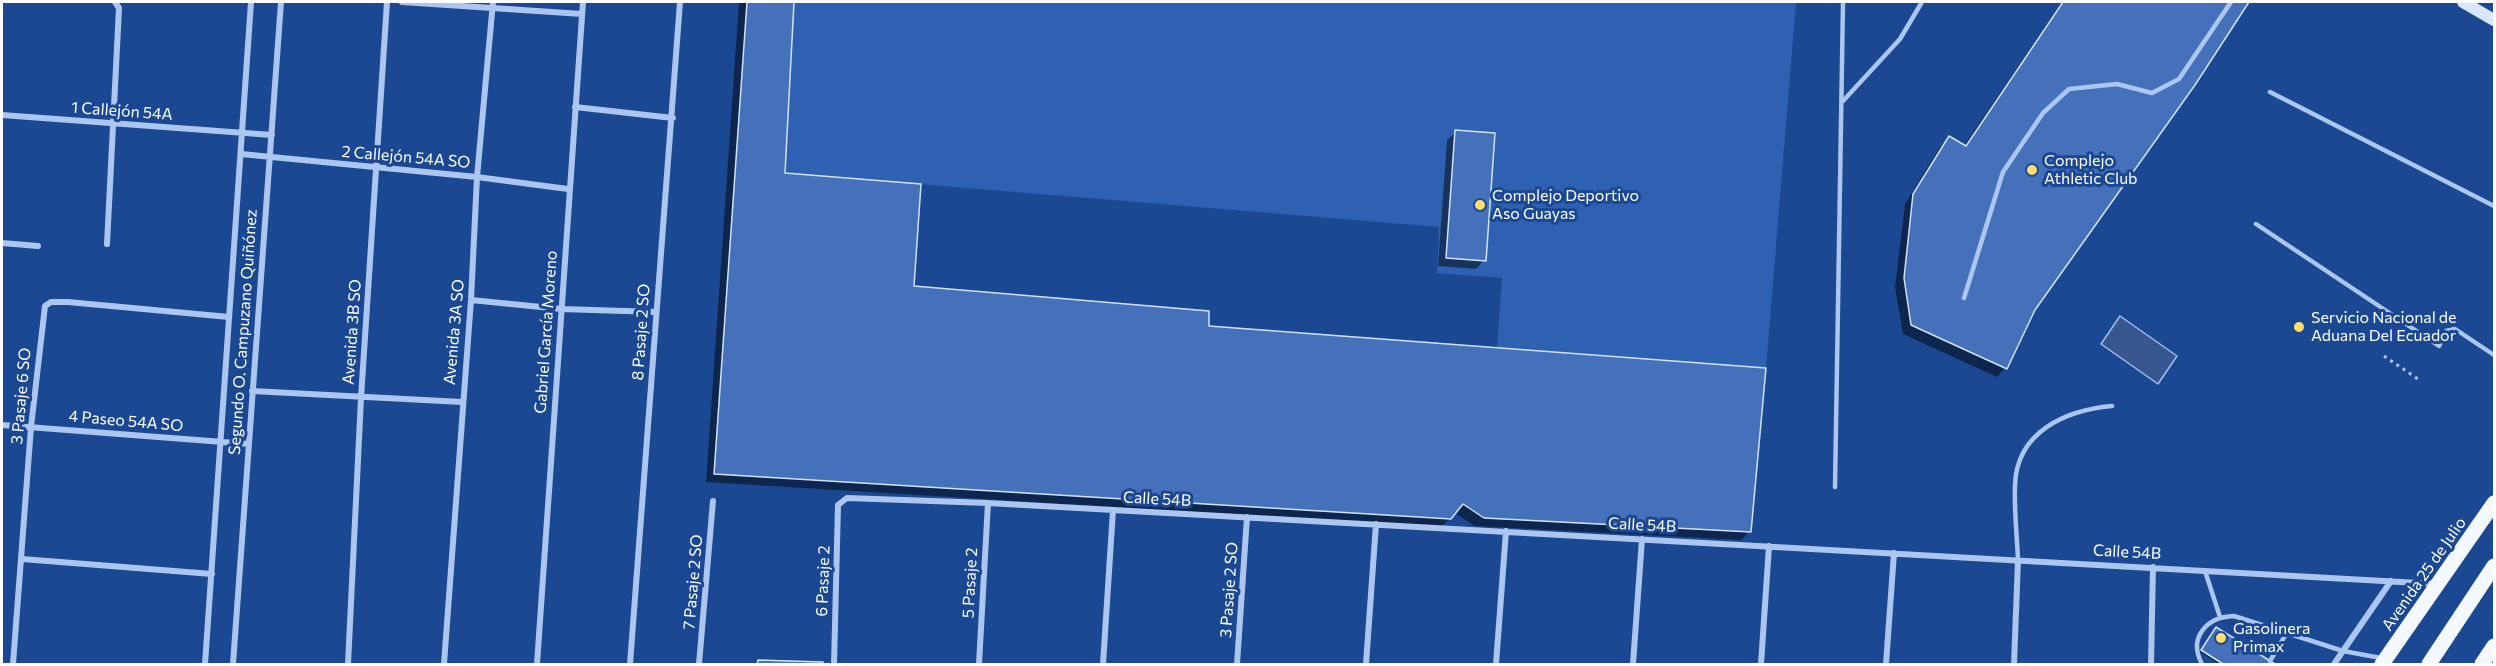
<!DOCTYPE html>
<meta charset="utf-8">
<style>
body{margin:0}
#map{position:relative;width:2496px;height:666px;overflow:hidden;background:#1b4893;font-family:Commissioner,sans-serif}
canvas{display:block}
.frame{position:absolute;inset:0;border:3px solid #fff;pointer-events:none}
</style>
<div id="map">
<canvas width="2496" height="666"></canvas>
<div class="frame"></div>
</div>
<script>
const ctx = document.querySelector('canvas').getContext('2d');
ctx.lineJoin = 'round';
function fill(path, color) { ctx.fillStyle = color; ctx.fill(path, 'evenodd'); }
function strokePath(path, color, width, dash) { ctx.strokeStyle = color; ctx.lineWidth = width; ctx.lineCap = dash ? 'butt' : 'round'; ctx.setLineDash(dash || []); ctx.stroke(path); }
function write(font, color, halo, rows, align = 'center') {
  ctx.font = font + ' Commissioner,sans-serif'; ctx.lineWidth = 6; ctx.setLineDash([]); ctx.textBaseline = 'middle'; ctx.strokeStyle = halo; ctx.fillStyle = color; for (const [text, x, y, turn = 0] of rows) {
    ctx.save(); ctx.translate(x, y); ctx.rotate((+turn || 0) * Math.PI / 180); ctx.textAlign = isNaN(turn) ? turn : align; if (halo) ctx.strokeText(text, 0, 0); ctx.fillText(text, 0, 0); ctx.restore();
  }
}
const green = new Path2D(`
 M794,2H1796L1766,368L1497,347L1502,278L1437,273L1439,227L785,173Z`);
const water = new Path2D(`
 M2120,316L2177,356L2158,384L2101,344Z`);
const shadow = new Path2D(`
 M739,2H793L783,174L913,288L1208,328L1750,531L1741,540L1475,526L1455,513L1441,527L706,482Z
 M2062,2H2247L2194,84L2034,309L2005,368L1997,377L1903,334L1895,287L1905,204L1940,147L1949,138L1964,146Z
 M1456,132L1484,260L1476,269L1438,266L1447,140Z
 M2216,629L2272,664H2219L2200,652Z
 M758,661L821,664H755Z`);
const building = new Path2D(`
 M747,2H794L785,173L921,184L914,286L1209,311V326L1766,368L1751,532L1484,518L1463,504L1451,519L714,474Z
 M2063,2H2249L2195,85L2035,310L2007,369L1911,325L1904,278L1913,194L1949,136L1966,146Z
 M1455,130L1495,133L1486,261L1446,258Z
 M2216,627L2275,664H2223L2201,650Z
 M758,660L823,662V664H757Z`);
const path = new Path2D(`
 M2384,356L2418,379`);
const lane = new Path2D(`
 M2270,92L2494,206
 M1843,101L1900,39L1922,2
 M2256,224L2439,346L2446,331L2455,329L2494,355
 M1964,298L2003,172L2043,113L2069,89L2117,84L2152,93L2179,79L2231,2
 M1835,487L1843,2
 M2018,560C2017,535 2014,510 2015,486C2016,431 2067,410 2112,406
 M2205,571L2220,617
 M2270,661L2286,634
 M2202,664C2188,638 2206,617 2234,616L2343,651L2381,658`);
const street = new Path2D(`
 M402,2L582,14
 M575,107L673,118
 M2,115L272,135
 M241,154L477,177L568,189
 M2,243L38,246
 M107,244L119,8L115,2
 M471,300L561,309L656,312
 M252,391L462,402
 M2,425L249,444
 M22,559L212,574
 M13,664L31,427L45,306L51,302H68L229,317
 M205,664L251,2
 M233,664L281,2
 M348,664L361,398L387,2
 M444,664L471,300L477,177L493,2
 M537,664L583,2
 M630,664L680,2
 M699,664L713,501
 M834,664L838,505L847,498L988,503L2437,584
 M979,664L988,503
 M1103,664L1113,510
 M1237,664L1247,517
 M1366,664L1376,524
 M1496,664L1506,531
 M1633,664L1642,539
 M1761,664L1769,546
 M1886,664L1894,553
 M2014,664L2018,560
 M2151,664L2153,567
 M2334,664L2391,581`);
const secondary = new Path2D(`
 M2463,2L2494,20`);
const primary = new Path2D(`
 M2382,664L2494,503
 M2429,664L2494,566
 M2482,664L2494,646`);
const markers = [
 [2032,170,6,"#ffdd6a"],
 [1480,205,6,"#ffdd6a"],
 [2299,327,6,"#ffdd6a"],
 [2221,638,6,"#ffdd6a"]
];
const streetNames = [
 ["1 Callejón 54A",122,111,4],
 ["2 Callejón 54A SO",406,157,5],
 ["Segundo O. Campuzano Quiñónez",243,332,-86],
 ["Avenida 3B SO",352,332,-86],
 ["Avenida 3A SO",454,332,-85],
 ["Gabriel García Moreno",546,332,-86],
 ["8 Pasaje 2 SO",641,332,-86],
 ["3 Pasaje 6 SO",21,396,-85],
 ["4 Paseo 54A SO",126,421,5],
 ["Calle 54B",1157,499,3],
 ["Calle 54B",1642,525,3],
 ["Calle 54B",2127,552,3],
 ["Avenida 25 de Julio",2424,574,-55],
 ["6 Pasaje 2",823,581,-88],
 ["7 Pasaje 2 SO",693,582,-85],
 ["5 Pasaje 2",970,583,-87],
 ["3 Pasaje 2 SO",1229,590,-86]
];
const poiNames = [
 ["Complejo",2044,161],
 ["Athletic Club",2044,179],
 ["Complejo Deportivo",1492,196],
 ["Aso Guayas",1492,214],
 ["Servicio Nacional de",2311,318],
 ["Aduana Del Ecuador",2311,336],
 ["Gasolinera",2233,629],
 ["Primax",2233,647]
];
fill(green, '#2e61b1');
fill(water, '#37578e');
strokePath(water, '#9fc0f1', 1.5);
fill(shadow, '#0007');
fill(building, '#4471ba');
strokePath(building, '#d3e2fb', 1.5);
strokePath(path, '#acc6ef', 3, [3, 4.5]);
strokePath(lane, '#acc6ef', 4.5);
strokePath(street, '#acc6ef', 6);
strokePath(secondary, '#dae6fb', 12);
strokePath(primary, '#f4f8ff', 15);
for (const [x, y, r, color] of markers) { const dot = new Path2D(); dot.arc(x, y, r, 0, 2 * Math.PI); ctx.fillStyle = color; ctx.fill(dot); strokePath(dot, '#1b4893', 2); }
write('16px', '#fff', '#1b4893', streetNames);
write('16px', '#fff', '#1b4893', poiNames, 'left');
</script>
